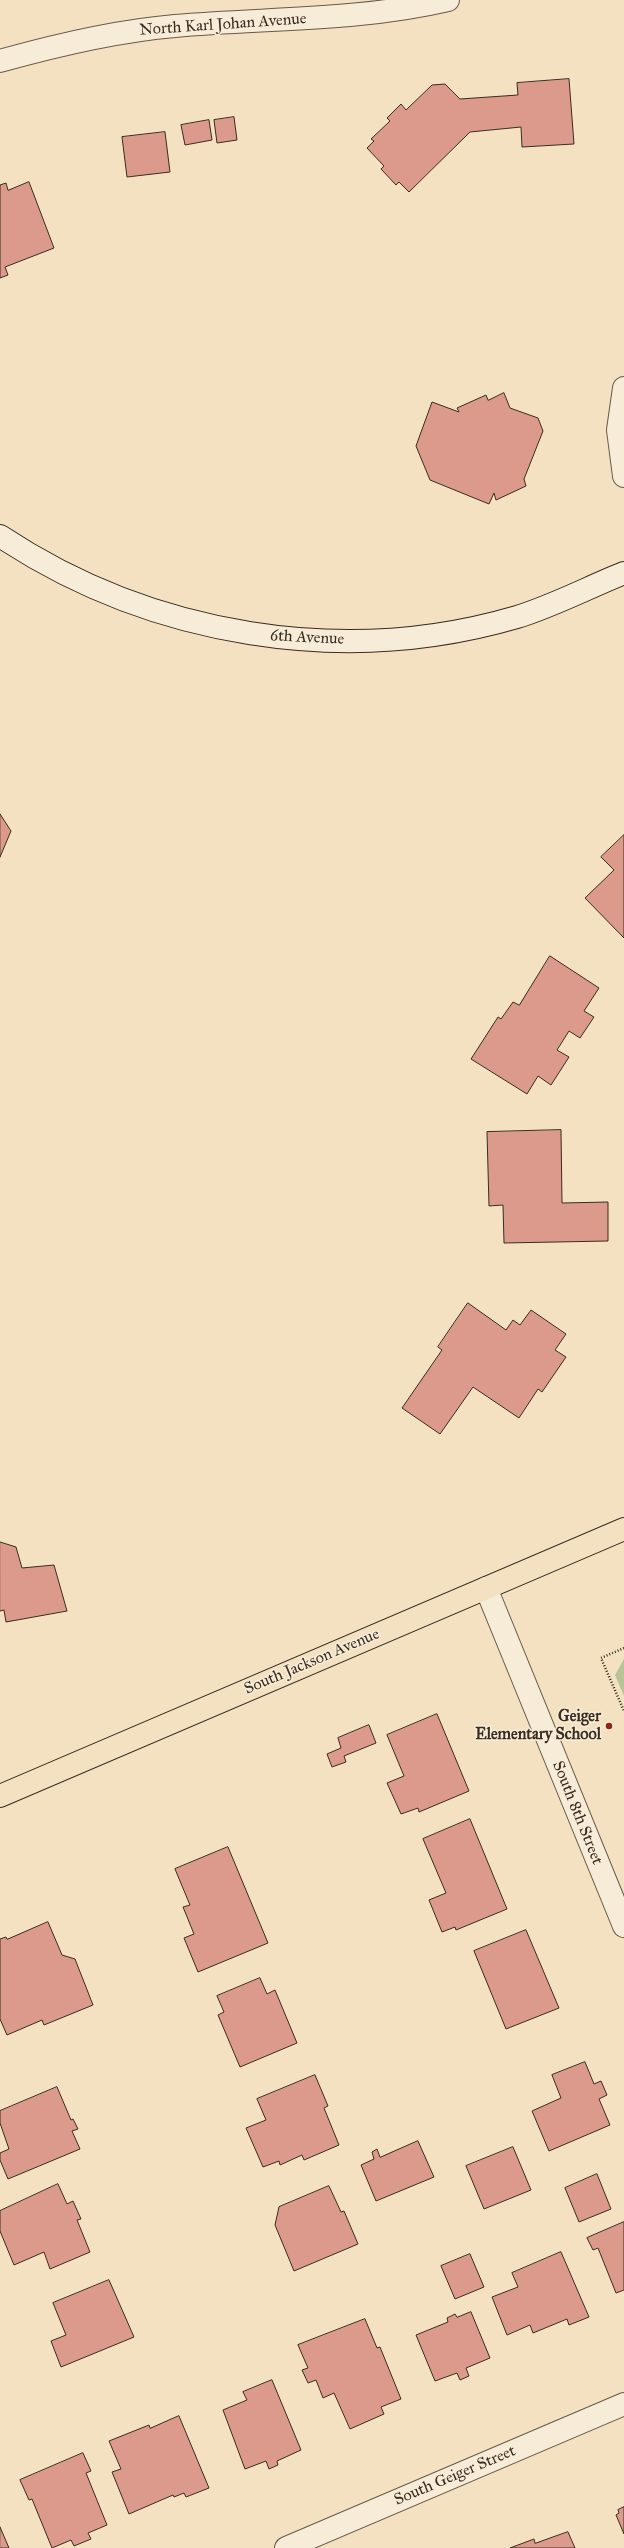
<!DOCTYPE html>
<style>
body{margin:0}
canvas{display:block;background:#f3e1c2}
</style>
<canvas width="624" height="2548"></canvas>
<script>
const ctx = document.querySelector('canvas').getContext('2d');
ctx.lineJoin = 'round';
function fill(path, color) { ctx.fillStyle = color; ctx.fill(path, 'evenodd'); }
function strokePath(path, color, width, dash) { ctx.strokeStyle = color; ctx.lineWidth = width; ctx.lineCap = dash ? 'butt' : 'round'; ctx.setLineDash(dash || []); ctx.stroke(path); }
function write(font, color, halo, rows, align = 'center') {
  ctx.font = font + ' "IM FELL Great Primer",serif'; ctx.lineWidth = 3; ctx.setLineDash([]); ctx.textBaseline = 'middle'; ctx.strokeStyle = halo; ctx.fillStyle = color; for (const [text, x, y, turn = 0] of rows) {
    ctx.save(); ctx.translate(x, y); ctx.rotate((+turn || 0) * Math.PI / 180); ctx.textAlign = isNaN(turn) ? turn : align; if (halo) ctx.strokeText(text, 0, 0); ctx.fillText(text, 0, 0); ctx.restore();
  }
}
const green = new Path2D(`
 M624,1659V1696L615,1675Z`);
const building = new Path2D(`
 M569,79L574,144L522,147L521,127L470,132L409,192L399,182L396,185L381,169L384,166L367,148L374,141L371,139L390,121L387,118L401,104L406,110L432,85L445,84L460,99L518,95L517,83Z
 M234,117L237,140L217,143L214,120Z
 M209,120L212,140L185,145L181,125Z
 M165,132L170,172L127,177L122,137Z
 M29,182L54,248L5,267L8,275L0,278V185L6,183L8,190Z
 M504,393L510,408L538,418L543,431L524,479L526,486L496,500L494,493L489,504L430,480L416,446L432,402L459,412L457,408L486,395L488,400Z
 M0,814L11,831L0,857Z
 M624,835V938L585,898L614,870L601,857Z
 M550,956L599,988L584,1011L594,1017L580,1038L569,1031L557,1050L569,1057L551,1085L538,1076L527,1094L471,1059L498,1017L501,1019L513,1002L519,1005Z
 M561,1130L562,1203L608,1202V1241L504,1243L503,1205L489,1206L487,1132Z
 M468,1303L506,1330L513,1320L520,1325L531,1310L566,1334L555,1350L566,1357L542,1392L538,1389L519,1418L473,1387L440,1434L402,1408L442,1350L438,1347Z
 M0,1542L16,1547L22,1568L54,1565L67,1611L6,1622L4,1610L0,1611Z
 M437,1714L469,1791L419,1812L418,1808L401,1814L387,1783L404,1776L387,1735Z
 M369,1725L376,1743L344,1756L346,1762L332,1767L327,1754L341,1748L338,1738Z
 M470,1819L507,1909L456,1930L455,1927L442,1932L429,1900L446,1893L423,1839Z
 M228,1847L268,1943L198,1972L184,1938L194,1934L183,1907L190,1905L175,1869Z
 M48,1922L62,1955L75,1959L93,2005L44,2025L42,2020L7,2035L0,2019V1939L6,1937L7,1939Z
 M526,1930L559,2008L506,2029L474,1951Z
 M260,1978L267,1994L275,1990L297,2043L240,2067L218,2015L224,2012L217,1996Z
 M585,2062L594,2084L601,2081L607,2095L599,2099L610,2125L549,2151L532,2111L561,2098L552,2075Z
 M315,2075L328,2106L324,2108L339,2145L304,2160L302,2155L280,2165L279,2161L263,2167L246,2128L266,2120L257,2099Z
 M57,2087L71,2120L73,2119L78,2129L72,2131L80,2149L8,2179L0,2160V2153L9,2149L0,2123V2111Z
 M418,2141L434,2177L376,2201L361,2165L374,2159L372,2152L377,2149L380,2157Z
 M513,2147L531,2190L484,2209L466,2166Z
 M597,2174L611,2209L579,2222L565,2188Z
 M58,2184L67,2204L73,2201L81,2219L77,2220L90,2252L50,2269L44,2252L14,2265L0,2231V2211Z
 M329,2186L341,2212L344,2211L358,2244L294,2271L275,2225L279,2207Z
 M624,2222V2290L616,2293L598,2248L593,2250L587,2238Z
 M561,2252L589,2317L569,2325L567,2319L533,2333L530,2325L507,2335L492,2297L518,2287L512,2273Z
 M470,2254L484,2287L455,2299L441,2266Z
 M109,2280L134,2337L61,2367L51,2341L66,2335L53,2303Z
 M471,2312L490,2358L466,2368L469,2376L460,2380L457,2373L435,2381L416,2335L448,2322L447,2318L455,2314L457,2317Z
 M365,2319L377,2348L380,2347L401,2399L381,2407L384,2414L350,2429L334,2393L323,2398L316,2380L308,2383L302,2370L308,2368L298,2345Z
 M272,2380L301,2450L277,2461L278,2465L269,2469L266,2461L245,2469L223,2410L247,2400L243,2392Z
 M179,2416L209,2488L186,2497L184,2493L174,2497L173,2495L129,2514L112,2472L121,2469L109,2441L149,2425L150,2428Z
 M83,2453L91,2471L86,2473L107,2525L88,2533L91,2539L74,2546L71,2540L52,2548L32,2499L29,2500L20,2480Z
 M624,2507V2534L616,2515L619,2513L618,2510Z
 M0,2527L9,2548H0Z
 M568,2532L575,2548H510L534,2539L535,2543Z`);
const path = new Path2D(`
 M624,1648L601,1658L624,1711`);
const street = new Path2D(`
 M0,61C57,45 116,31 175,26C266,18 358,21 448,0
 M624,388L618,430L624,476
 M486,1588L624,1926
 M286,2548L624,2404`);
const secondary = new Path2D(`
 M0,536C151,636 343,668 517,617C553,606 589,587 624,573`);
const primary = new Path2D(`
 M0,1796L624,1529`);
const markers = [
 [609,1726,4,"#8f2418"]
];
const streetNames = [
 ["North Karl Johan Avenue",223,25,-4],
 ["6th Avenue",307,638,3],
 ["South Jackson Avenue",312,1662,-23],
 ["South 8th Street",577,1813,68],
 ["South Geiger Street",455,2476,-23]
];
const poiNames = [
 ["Geiger",601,1717],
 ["Elementary School",601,1735]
];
fill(green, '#b6c497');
fill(building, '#db9a8c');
strokePath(building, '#3a2c1f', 1);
strokePath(street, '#685948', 24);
strokePath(secondary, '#3a2c1f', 24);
strokePath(primary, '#3a2c1f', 24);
strokePath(path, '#3a2c1f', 2.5, [1, 2]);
strokePath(street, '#f7ecd7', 22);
strokePath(secondary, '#f7ecd7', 22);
strokePath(primary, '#f3e1c2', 22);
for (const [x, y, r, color] of markers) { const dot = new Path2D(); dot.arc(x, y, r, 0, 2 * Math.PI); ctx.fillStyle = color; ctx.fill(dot); strokePath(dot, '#f7ecd7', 1.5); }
write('16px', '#3a2c1f', '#f7ecd7', streetNames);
write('bold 16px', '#3a2c1f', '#f7ecd7', poiNames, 'right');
</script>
